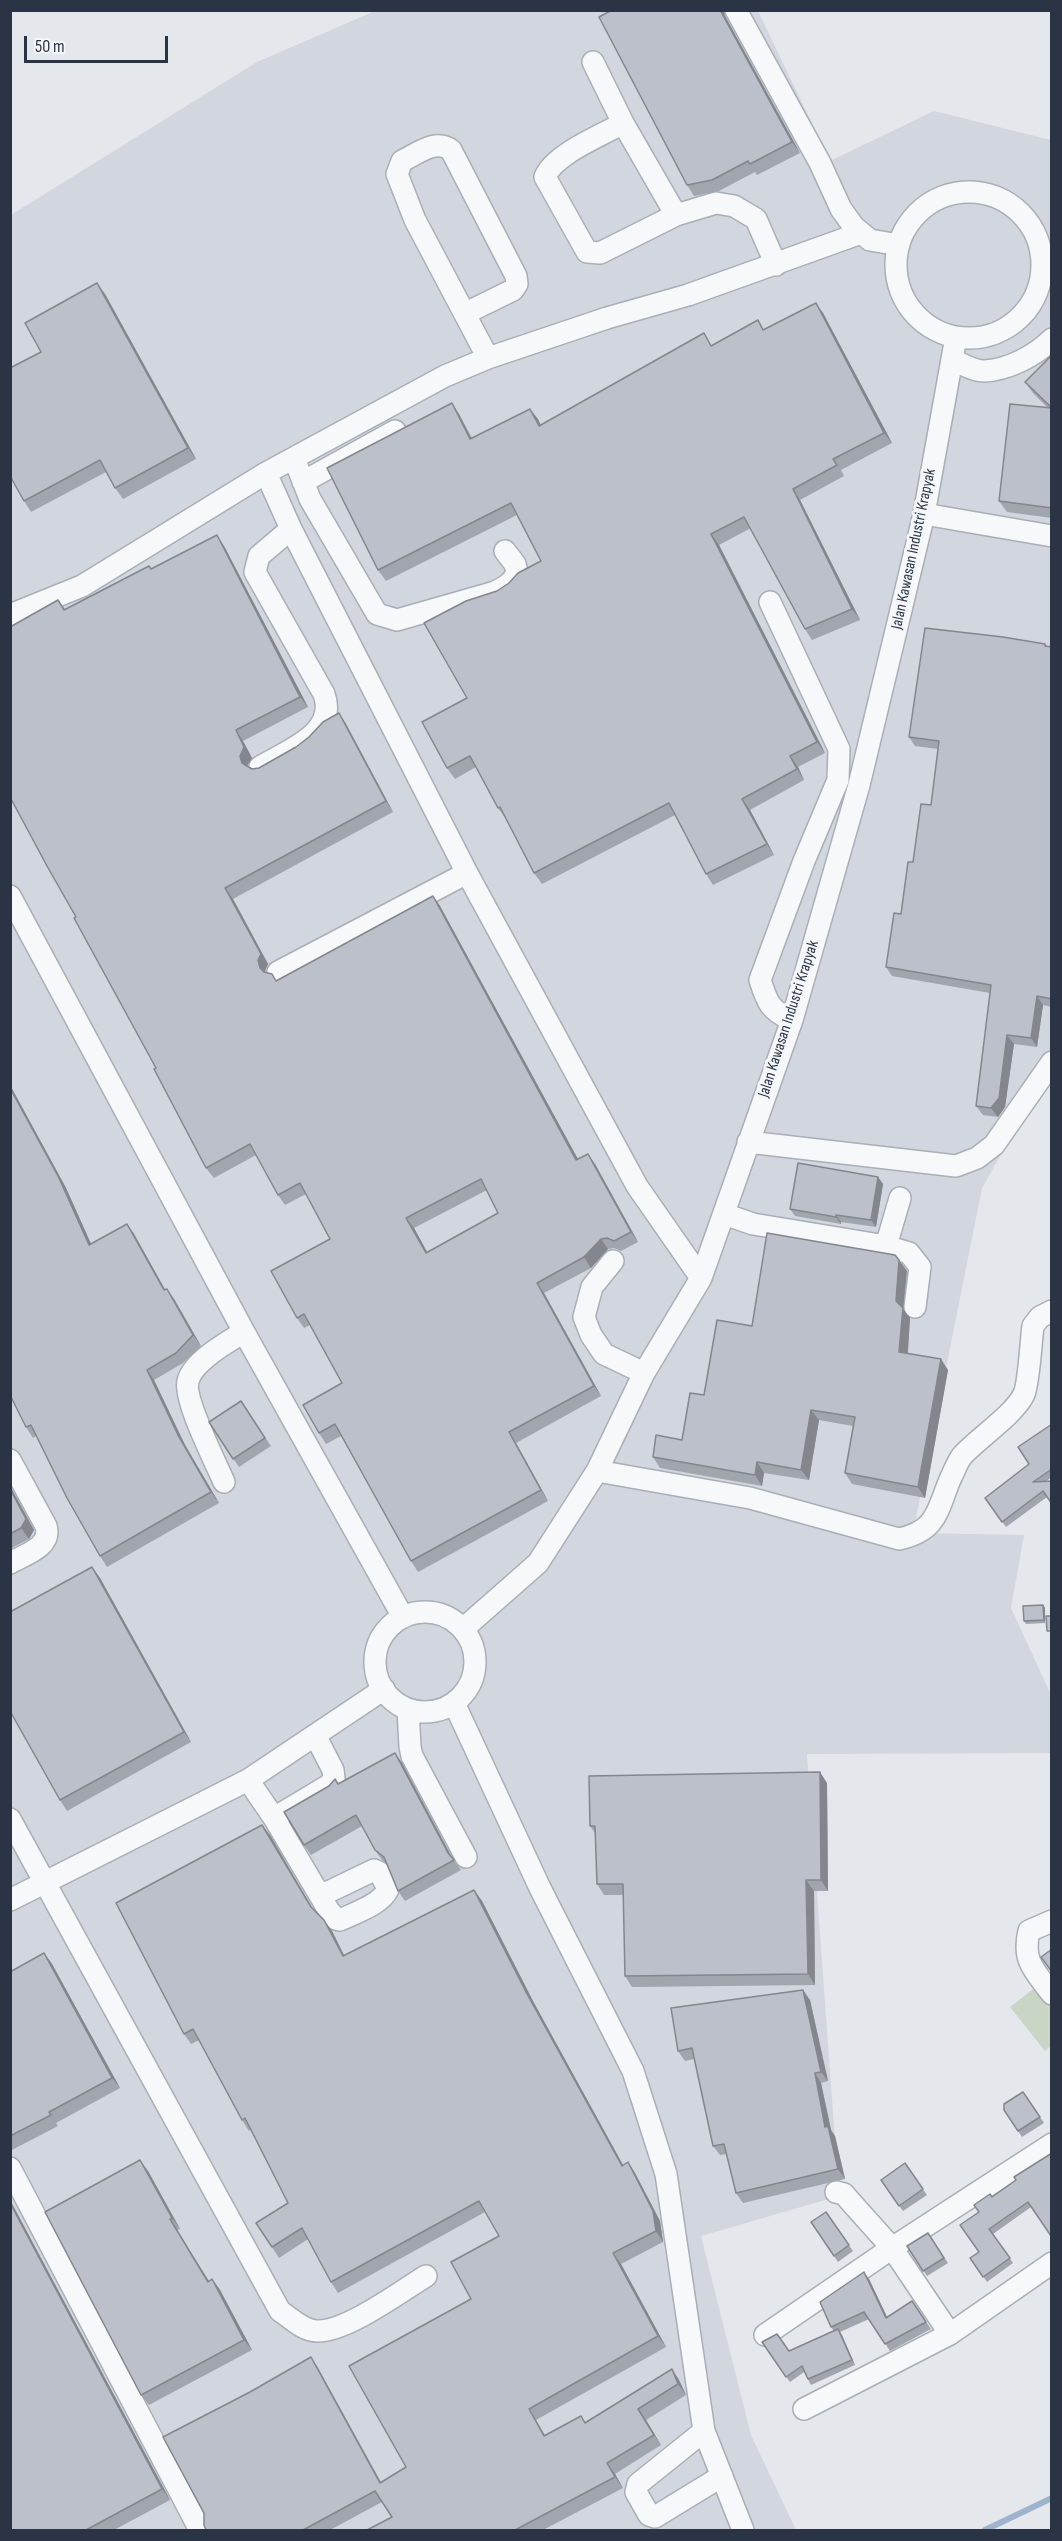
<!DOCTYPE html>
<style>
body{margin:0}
#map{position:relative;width:1062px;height:2541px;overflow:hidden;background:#e4e7ec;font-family:"Sofia Sans Condensed",sans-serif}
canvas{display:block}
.frame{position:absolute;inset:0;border:12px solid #2b3445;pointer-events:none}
.scale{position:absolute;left:24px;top:36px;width:144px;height:27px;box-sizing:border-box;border:3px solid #2b3445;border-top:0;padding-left:8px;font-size:18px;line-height:21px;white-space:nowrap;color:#2b3445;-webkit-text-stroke:4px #f4f6f9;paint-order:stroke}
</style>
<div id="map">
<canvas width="1062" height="2541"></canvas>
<div class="frame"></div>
<div class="scale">50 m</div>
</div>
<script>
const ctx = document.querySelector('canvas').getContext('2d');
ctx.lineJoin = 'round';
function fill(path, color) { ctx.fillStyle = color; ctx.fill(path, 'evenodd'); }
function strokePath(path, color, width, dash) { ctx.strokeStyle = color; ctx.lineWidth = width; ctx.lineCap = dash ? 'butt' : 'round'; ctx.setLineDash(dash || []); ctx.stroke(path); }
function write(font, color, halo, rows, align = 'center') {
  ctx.font = font + ' "Sofia Sans Condensed",sans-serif'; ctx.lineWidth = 6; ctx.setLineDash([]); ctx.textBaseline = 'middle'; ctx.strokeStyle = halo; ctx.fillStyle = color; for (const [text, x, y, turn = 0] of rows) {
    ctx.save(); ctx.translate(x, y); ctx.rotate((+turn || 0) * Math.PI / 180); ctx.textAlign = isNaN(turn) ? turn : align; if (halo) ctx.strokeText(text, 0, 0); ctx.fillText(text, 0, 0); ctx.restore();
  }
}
const built = new Path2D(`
 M375,11H758L830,161L934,111L1051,140V1070L1040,1086L982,1188L913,1533L1024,1535L1011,1608L1051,1695V1753L807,1754L839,2196L701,2236L751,2435L796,2530H11V215L257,62Z`);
const green = new Path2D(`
 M1036,1987L1051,2007V2046L1045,2051L1010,2007Z`);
const stream = new Path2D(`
 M985,2530L1052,2498`);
const minor = new Path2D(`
 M736,10L820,163L841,209L854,227L870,240L899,245
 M593,62L623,123L676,215
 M623,123C601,136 554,154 545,177L587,252L600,253L676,215L716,203L734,206L756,219L776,265
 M896 265a73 73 0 1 1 146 0a73 73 0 1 1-146 0Z
 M466,313L513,290L517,284L516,276L451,150C436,138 417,154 402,161L397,174L415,220L488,358
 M953,360C963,364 973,371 984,371C1008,370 1035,356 1052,339
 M294,458L310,499L377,614L397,620L495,592C505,587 513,583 517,572L515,564L505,551
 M266,473L291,529L467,873L637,1186L701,1278
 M303,482L395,431
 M924,514L1052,536
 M770,602L839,749L838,780L804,861L760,980C767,1002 770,1011 792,1020
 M10,615L82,586L266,473L445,376L488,358L607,318L688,295L861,233
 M260,767C288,750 338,733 324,694L255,572L259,556L291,529
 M10,896L244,1332L403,1617
 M278,972L467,873
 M748,1142L956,1166L977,1158L994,1145L1052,1062
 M724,1214L753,1224L886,1246L909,1253L920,1267L915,1307
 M886,1246L900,1198
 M613,1261L592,1287L584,1317L591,1335L604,1354L644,1373
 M10,1460L46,1526C52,1547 26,1554 10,1563
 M597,1471L750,1498L899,1539C941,1530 937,1506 953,1473C956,1467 958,1461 962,1456C977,1439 1015,1414 1024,1394C1029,1383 1031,1340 1033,1326L1040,1317L1052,1311
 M224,1482C216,1463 183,1399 188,1381C193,1361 228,1342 244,1332
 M375 1662a50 50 0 1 1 100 0a50 50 0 1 1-100 0Z
 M463,1629L538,1563L597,1471L644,1373L701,1278L792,1020L859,785L924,514L956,337
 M454,1703L540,1888L633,2071L666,2174L704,2431L743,2530
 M408,1709L410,1747L412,1756L466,1857
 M248,1780L274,1818L329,1911L336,1919L340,1920C355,1913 382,1904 388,1889L380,1873L374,1870L320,1896
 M274,1818L329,1785L334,1779L333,1770L315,1735
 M10,1819L280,2311C291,2318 303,2331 317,2331C346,2332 400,2292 426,2276
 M10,1900L248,1780L384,1689
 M1052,1921L1029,1931C1022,1961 1034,1970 1052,1994
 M10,2168L200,2530
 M836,2192L844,2194L850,2201L892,2248L950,2334
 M765,2335L892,2248L1052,2144
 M804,2409L950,2334L1052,2263
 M704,2431L638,2484L636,2492L649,2515L655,2517L722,2476`);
const wall = new Path2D(`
 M725,16L800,153L757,175L755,172L719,191L694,196L687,185Z
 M105,294L196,459L123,499L115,488L106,472L31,512L24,501L41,352Z
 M823,313L892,443L841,470L844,476L800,500L860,620L812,640L805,629L751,528L719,545L825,753L798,767L804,780L750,810L774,855L713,885L706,874L675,815L542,884L534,873L506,819L498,808L476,767L455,779L447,768L497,591L541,561L517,515L386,581L378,570L459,414L472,438L530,409L540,425L712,345Z
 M1052,355V518L1007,512L999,501L1048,408L1033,393L1025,382Z
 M224,546L308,707L243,741L252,758L247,766L252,769L259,768L296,747L339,713L346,724L393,812L233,899L268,964L265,971L266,973L276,981L433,896L440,906L577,1159L595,1164L638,1242L621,1251L614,1248L608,1249L591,1268L544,1293L601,1396L516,1443L548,1501L418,1572L411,1561L341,1436L326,1444L319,1433L342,1383L310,1325L304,1328L297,1318L330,1239L306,1194L285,1205L278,1195L256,1155L214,1178L206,1168L156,1068L76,917L58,600L65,609L151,569ZM487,1190L498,1213L427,1252L414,1228Z
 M1045,644L1047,646L1052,647V1007L1043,1005L1037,1047L1014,1044L1005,1107L998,1117L983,1115L976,1106L990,993L892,976L886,967L901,914L913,862L931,805L938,749L915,746L909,737Z
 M10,1085L66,1188L91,1244L127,1224L134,1234L165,1290L174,1299L201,1346L183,1363L154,1380L185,1445L219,1503L107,1567L100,1556L36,1436L33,1438L26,1427L10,1395Z
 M878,1177L883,1184L876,1227L841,1222V1224L795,1216L790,1209Z
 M907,1271L903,1309L910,1318L908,1353L948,1370L925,1498L852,1484L845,1473L853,1426L819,1420L809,1480L764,1473L762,1486L660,1468L653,1457L682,1440L704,1395L752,1326Z
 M241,1401L271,1446L239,1467L209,1422Z
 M1052,1424V1477L1045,1482L1047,1497L1006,1527L985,1498L1029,1464Z
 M10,1486L34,1530L29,1539L10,1549Z
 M92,1567L100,1578L191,1742L67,1811L60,1800Z
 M1043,1605L1045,1608V1623L1026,1624L1024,1621Z
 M395,1753L402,1763L452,1858L461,1870L405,1901L398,1891L387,1864L382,1860L375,1850L362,1826L311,1855L304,1845L329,1786L335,1779L339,1784Z
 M827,1783L828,1891H814L815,1985L632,1987L625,1976L623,1895H604L597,1884L595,1833L590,1826Z
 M270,1835L313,1910L324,1920L332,1931L344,1956L474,1890L482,1901L534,2003L623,2165L628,2162L635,2173L660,2221L663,2242L621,2264L666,2347L536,2420L545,2435L581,2416L585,2422L672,2369L679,2380L686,2395L646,2420L661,2445L615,2474L623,2488L543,2530H367L392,2517L382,2502L330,2530H206L250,2392L311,2357L318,2368L381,2482L406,2467L471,2299L499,2236L485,2212L338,2293L331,2282L308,2239L279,2258L272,2247L288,2203L251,2130L249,2131L242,2120L199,2040L191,2044L184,2034Z
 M44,1953L52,1964L120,2088L56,2123L58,2126L10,2151V1972Z
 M810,2000L828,2081L821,2083L831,2130L835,2136L845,2179L743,2203L736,2193L727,2154L720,2155L713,2146L694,2059L685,2061L678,2051Z
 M1023,2092L1044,2123L1022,2137L1004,2110Z
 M1052,2153V2237L1031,2207L993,2234L1013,2263L987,2282L970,2258L979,2252V2212L992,2197Z
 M905,2163L927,2195L903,2211L881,2180Z
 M148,2171L180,2229L177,2230L209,2281L212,2279L220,2290L252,2350L149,2405L141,2395Z
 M10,2200L170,2500L114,2530H10Z
 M826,2212L853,2251L838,2262L811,2222Z
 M928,2233L948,2263L927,2276L907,2246Z
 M869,2279L887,2318L912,2301L931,2329L890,2351L869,2319L840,2332L855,2365L811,2385L804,2372L790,2382L762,2342L789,2351L834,2331L831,2327Z`);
const shadedWall = new Path2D(`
 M720,10H724L725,16L800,153L792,142Z
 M97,283L105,294L196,459L188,448Z
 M816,303L823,313L892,443L884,433Z
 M452,403L459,414L477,450L470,439Z
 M530,409L538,419L546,436L539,426Z
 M793,489L800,500L860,620L852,609Z
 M711,534L719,545L825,753L817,742Z
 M217,535L224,546L308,707L300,697Z
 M339,713L346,724L393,812L386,801Z
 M236,730L243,741L252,758L247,766L242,763Z
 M790,756L798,767L804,780L797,769Z
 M742,799L750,810L774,855L767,844Z
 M225,888L233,899L268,964L265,971L267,978L260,968Z
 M433,896L440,906L584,1170L576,1160Z
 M1037,996L1043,1005L1037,1047L1031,1038Z
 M1007,1035L1014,1044L1005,1107L998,1117L991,1108Z
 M10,1085L66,1188L96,1255L89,1245L10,1088Z
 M588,1154L595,1164L638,1242L631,1232Z
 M878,1177L883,1184L876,1227L871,1220Z
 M836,1215L841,1222V1224L836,1217Z
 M406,1218L414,1228L433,1263L426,1253Z
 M127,1224L134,1234L171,1300L164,1290Z
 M601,1239L608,1249L591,1268L584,1257Z
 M899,1260L907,1271L903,1309L910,1318L907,1362L899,1352L896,1301Z
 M537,1283L544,1293L601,1396L594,1386Z
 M167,1289L174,1299L201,1346L193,1335Z
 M941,1359L948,1370L925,1498L918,1487Z
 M147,1370L154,1380L185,1445L219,1503L211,1492L178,1435Z
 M811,1410L819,1420L809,1480L801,1470Z
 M509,1432L516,1443L548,1501L541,1490Z
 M757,1462L764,1473L762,1486L755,1475Z
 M10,1486L34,1530L29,1539L21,1528L10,1489Z
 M92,1567L100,1578L191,1742L184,1732Z
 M1043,1605L1045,1608V1623L1044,1620Z
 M395,1753L402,1763L455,1863L448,1853Z
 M820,1772L827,1783L828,1891L821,1880Z
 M262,1825L270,1835L318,1918L311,1907Z
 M806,1880L814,1891L815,1985L808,1974Z
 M474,1890L482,1901L534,2003L629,2176L622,2166L526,1992Z
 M324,1920L332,1931L350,1967L343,1956Z
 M44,1953L52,1964L120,2088L112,2078Z
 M803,1990L810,2000L828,2081L821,2072Z
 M815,2073L821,2083L831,2130L835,2136L845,2179L838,2169L825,2127Z
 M140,2160L148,2171L180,2229L172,2218Z
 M628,2162L635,2173L660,2221L663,2242L656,2231Z
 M10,2200L170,2500L162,2489L10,2203Z
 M170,2219L177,2230L216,2293L208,2282Z
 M613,2253L621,2264L666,2347L658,2336Z
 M864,2272L869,2279L891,2325L886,2318Z
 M212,2279L220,2290L252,2350L244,2340Z
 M838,2329L842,2335L855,2365L852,2360Z
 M311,2357L318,2368L387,2494L380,2483Z
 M672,2369L679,2380L686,2395L678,2384Z
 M529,2409L536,2420L551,2447L544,2436Z
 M638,2409L646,2420L661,2445L654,2435Z
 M607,2463L615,2474L623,2488L615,2477Z`);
const building = new Path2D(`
 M612,10H720L792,142L750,164L748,161L712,180L687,185L599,17Z
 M97,283L188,448L115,488L100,460L24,501L10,476V368L41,352L25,323Z
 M816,303L884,433L833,459L837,465L793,489L852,609L805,629L744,517L711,534L817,742L790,756L797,769L742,799L767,844L706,874L669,803L534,873L500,807L498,808L470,756L447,768L422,722L467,698L424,623L466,601L497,591L509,583L518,573L541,561L511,503L378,570L327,468L452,403L470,439L530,409L539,426L704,333L711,346L758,320L763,330Z
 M1052,355V408L1025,382Z
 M1010,404L1052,408V508L999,501Z
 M217,535L300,697L236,730L244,747L240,756L242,763L252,769L259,768L296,747L309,737L323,722L339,713L386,801L225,888L261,954L258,960L260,968L264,972L272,974L276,981L433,896L576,1160L588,1154L631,1232L614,1241L607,1238L601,1239L584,1257L537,1283L594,1386L509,1432L541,1490L411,1561L335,1424L319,1433L303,1405L342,1383L304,1314L297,1318L271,1271L330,1239L300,1183L278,1195L250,1144L206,1168L154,1069L156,1068L74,918L76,917L47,866L10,797V627L58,600L64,610L149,566L151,569ZM481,1179L498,1213L426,1253L406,1218Z
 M925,628L1003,637L1045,644V646L1052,647V999L1037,996L1031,1038L1007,1035L999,1098L991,1108L976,1106L991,985L886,967L894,913L901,914L908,862H913L921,804L931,805L939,741L909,737Z
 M10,1088L59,1178L89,1245L127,1224L164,1290L167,1289L193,1335L176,1353L147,1370L178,1435L211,1492L100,1556L67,1498L31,1425L26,1427L10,1395Z
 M798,1163L878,1177L871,1220L836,1215V1217L790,1209Z
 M767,1233L895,1255L899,1260L896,1301L903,1308L899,1352L941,1359L918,1487L845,1473L855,1417L811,1410L801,1470L757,1462L755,1475L653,1457L656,1435L682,1440L690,1393L704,1395L717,1320L752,1326Z
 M241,1401L265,1438L233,1459L209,1422Z
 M1052,1424V1469L1033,1482L1052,1481V1504L1043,1491L1002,1522L985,1498L1029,1464L1018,1447Z
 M10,1489L26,1519L21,1528L10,1534Z
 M92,1567L184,1732L60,1800L10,1711V1612Z
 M1043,1605L1044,1620L1024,1621L1023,1606Z
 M1046,1616H1052V1631H1047Z
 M395,1753L448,1853L454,1860L398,1891L384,1857L375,1850L356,1815L304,1845L284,1812L329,1786L335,1779L338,1784Z
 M820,1772L821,1880H806L808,1974L625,1976L623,1884H597L595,1826H590L589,1776Z
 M262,1825L311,1907L324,1920L343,1956L474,1890L526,1992L622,2166L628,2162L653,2211L656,2231L613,2253L658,2336L529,2409L544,2436L581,2416L585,2423L672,2369L678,2384L638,2409L654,2435L607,2463L615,2477L515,2530H367L392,2517L375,2491L303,2530H206L204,2525V2513L163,2437L250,2392L311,2357L380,2483L406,2467L349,2366L471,2299L451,2262L499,2236L479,2201L331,2282L302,2228L272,2247L256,2223L288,2203L245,2118L242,2120L193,2029L184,2034L116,1903Z
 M1052,1949V1972L1041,1957Z
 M44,1953L112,2078L49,2112L51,2115L10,2136V1972Z
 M803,1990L821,2072L815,2073L825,2127L828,2126L838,2169L736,2193L724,2144L713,2146L692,2048L678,2051L671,2008Z
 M1023,2092L1040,2117L1018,2131L1004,2110V2104Z
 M1052,2153V2235L1051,2236L1028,2202L989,2229L1010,2258L983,2277L970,2258L979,2252L960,2225L979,2212L974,2205L990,2194L992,2197L1016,2180L1014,2177Z
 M140,2160L172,2218L170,2219L208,2282L212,2279L244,2340L141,2395L45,2212Z
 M905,2163L923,2189L899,2206L881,2180Z
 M10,2203L162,2489L86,2530H10Z
 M826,2212L849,2245L834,2256L811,2222Z
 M928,2233L944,2258L923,2271L907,2246Z
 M864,2272L886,2318L912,2301L926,2322L885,2344L864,2312L831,2327L820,2302Z
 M838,2329L852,2360L808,2379L802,2366L786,2377L762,2342L777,2334L789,2351Z`);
const streetNames = [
 ["Jalan Kawasan Industri Krapyak",914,549,-78],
 ["Jalan Kawasan Industri Krapyak",789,1019,-72]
];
fill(built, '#d2d6de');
fill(green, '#c9d6c5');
strokePath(stream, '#9fb4cc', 6);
strokePath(minor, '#a9aeb7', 24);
strokePath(minor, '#f7f8fa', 21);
fill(wall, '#a1a5ae');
fill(shadedWall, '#83868d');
fill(building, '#bbc0ca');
strokePath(building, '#83868d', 1.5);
write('16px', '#2b3445', '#f4f6f9', streetNames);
</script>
